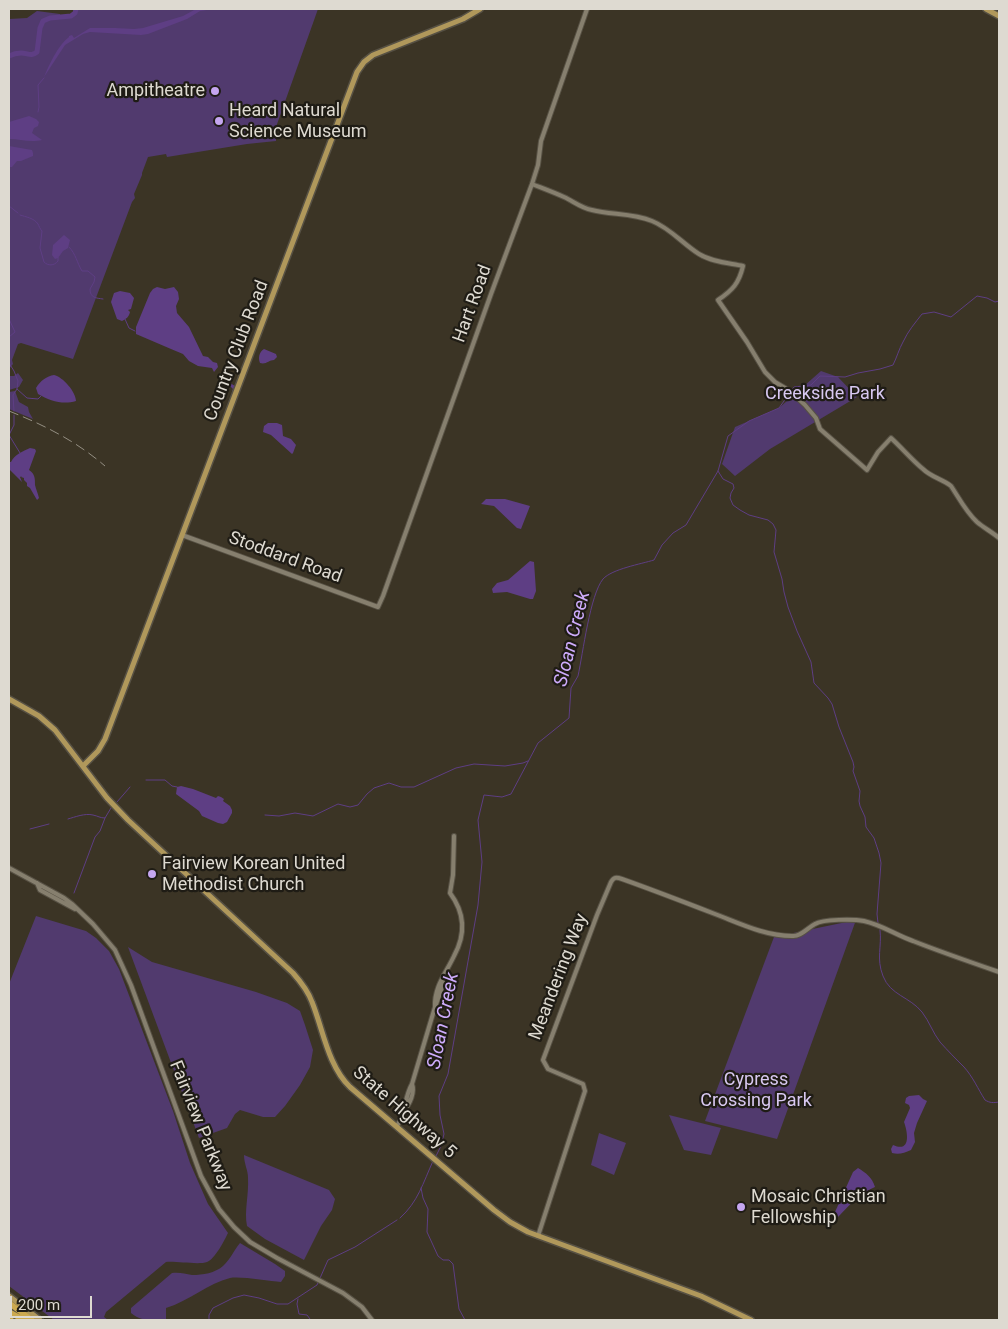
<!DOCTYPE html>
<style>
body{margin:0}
#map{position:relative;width:1008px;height:1329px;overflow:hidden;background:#3b3425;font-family:Roboto,sans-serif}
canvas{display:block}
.frame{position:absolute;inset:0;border:10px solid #dedad1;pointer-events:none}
.scale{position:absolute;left:10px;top:1296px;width:82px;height:22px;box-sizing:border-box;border:2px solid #dedad1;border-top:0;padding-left:6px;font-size:15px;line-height:18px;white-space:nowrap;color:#dedad1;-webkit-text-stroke:4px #1f1c15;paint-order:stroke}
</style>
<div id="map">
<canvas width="1008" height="1329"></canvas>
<div class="frame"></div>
<div class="scale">200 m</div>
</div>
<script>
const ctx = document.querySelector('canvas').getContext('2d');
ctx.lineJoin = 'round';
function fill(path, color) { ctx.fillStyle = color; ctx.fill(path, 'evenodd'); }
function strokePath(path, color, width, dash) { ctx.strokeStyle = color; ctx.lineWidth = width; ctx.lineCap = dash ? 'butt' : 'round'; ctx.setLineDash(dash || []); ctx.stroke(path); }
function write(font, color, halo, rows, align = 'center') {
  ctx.font = font + ' Roboto,sans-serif'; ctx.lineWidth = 4.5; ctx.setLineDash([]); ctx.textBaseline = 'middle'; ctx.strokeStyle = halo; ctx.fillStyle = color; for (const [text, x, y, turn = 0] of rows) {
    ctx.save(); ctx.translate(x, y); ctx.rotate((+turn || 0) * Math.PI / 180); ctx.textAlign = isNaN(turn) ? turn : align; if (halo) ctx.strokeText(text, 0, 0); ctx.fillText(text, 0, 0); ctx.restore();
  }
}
const green = new Path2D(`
 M77,9H318L276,127V141L247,144L167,157L166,154L148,157L142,173V175L134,194L135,198L132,202L73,359L21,343L18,344L12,360L13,364L9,369V19L27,18L37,11L60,14L61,18L70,17L75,13Z
 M821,371L838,377L857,397L770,449L735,476L722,464L735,427L779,408Z
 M18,373L23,380L19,387L9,390V378L10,376H14Z
 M15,391L19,402L28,407L29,412L33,419L9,409V392Z
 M36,916L86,931L96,938L109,951L119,969L173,1111L190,1163L208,1204L228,1233C224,1241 215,1259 207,1262C199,1265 176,1261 166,1262L106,1312L104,1317L108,1320H54L9,1286V984Z
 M856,920L777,1139L705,1121L774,937Z
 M128,947L152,962L256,992L287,1003L300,1011L305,1025L313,1050L310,1067L300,1085L285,1106L275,1117H263L240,1110L235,1114L227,1128L199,1138Z
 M669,1115L721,1128L711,1155L684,1150Z
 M599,1133L626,1143L614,1175L591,1165Z
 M244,1155L329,1190L335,1199L332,1210L321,1226L304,1260L265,1239L247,1226C244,1211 249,1195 248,1178C248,1170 244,1164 244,1155Z
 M240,1243L275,1264L285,1271V1276L281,1282C269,1281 240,1276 230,1278C209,1283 189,1301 166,1308V1320C154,1320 141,1322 131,1313V1308L172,1273C180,1272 185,1274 192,1275C203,1275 215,1273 223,1266C230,1260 234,1250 240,1243Z`);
const water = new Path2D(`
 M196,9H214L200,11L187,19L148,34L141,35L90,32L83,34L65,45L44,77C49,65 58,45 69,37V36L72,35L74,38L90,28H115L134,29L143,28L183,16Z
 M29,116L36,119L39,122L38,126L34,128L32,133L42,140C30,143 20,139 9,139V122Z
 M9,146L32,150L33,153V156L21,161H17L12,167H9Z
 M64,235L70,240L68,248L63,251L58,258L55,259L52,255L53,245Z
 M157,287L165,289L174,287L178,292L179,299L176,306L177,313L189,327L203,356L208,357L213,362L217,363L218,367L214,372L212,368L198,366L189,361L183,354L171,349L136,334V327L150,293L153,289Z
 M120,291L130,293L134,298L131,309L128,310L130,312C129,317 126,319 122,321L117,319L111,302L114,293Z
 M264,349L276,354L277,357L274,360C269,360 266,365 260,363C258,358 259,352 264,349Z
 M222,373H225L233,378L230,383L235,386L234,394L232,392L233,389L231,387L222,383L217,377Z
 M54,375C63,377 76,392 76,401C63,405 50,401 38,394L36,388C40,381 47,376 54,375Z
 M268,423H277L282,425L283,436L291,439L296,445L293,453L292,454L271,435L263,432L264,426Z
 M30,448L35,449L36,451L29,470C35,474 35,478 35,485C36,489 38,494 39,498L37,500L30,488L27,486V483L24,480V478L21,477L22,476L20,477L22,482L9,469V462H11C14,455 23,451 30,448Z
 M486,499H505L530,506L521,529L517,528L494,506L481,504Z
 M530,561L534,562L536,591L533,599H530L507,592L493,593L492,589L497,583L508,580Z
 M181,786L193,789L216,798L218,796L221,797L224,799L223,801L230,806L232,810V813L227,822L223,824L218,823L202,816L199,811L176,794L177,787Z
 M919,1095L923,1099L927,1101L917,1123L914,1133L915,1142L911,1150C904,1153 899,1155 892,1153L891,1149L893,1145C911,1153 908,1133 904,1122L910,1108L909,1105L905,1103L906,1098L909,1096Z
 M858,1168C866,1173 872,1177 875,1187C857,1195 852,1203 838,1217L835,1212L853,1172Z`);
const stream = new Path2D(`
 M38,112L39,107L38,85L44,78
 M9,206L18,213
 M20,215C26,217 34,218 38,224C39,226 40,229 42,231L40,248L44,262C48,266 54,266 58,261V257
 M69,247C76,254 77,263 82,271H88L95,277L94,282L90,289C90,298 96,298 103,299
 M9,319L15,332L9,337
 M125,319L129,328L135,331
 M9,363L14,371L18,381L17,389L13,395L14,411
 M17,389L27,398L38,399L41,396
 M14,415V425L9,435L20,453
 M718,471L723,479L733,484L734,488L731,493L730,498L733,505L740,510L749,515L768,520L773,524L776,530L774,552L782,579L784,592L788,607L797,631L811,662L814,683L828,698L832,704L839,727L853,762L854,767L853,771L860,791L859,801L860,806L865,817L866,827L874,838L879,853L881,863L877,914L878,923
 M146,780H165L172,786L177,787
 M117,802L130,787
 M265,815L279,816L295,813L313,816L338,804L350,807L358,805L367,794L374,788L389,783L401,787H414L456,768L474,764L505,766L523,763L528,761
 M68,819C75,817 85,813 93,815C98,816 100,818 105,818L111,808
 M30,829L49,824
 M74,893L95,837L100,831L105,818
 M880,930C882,947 876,958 883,976C890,995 910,997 922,1012C929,1021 933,1033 940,1042C948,1051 956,1059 964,1067C973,1077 978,1089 985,1100C990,1103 993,1103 999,1102
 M436,1156L441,1146L444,1134L440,1115L439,1096L448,1074L478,905L482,862L478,820L484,795L502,797L511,794L538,743L569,718L571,688L578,676C583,653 590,595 603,579C612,569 641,564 654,560L662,545L673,533L686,525L718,471L728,436L749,421L779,408L794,387L811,385L820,376L845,377L858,373L880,369L893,365C897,357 899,349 903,342C908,331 915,323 922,314L934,312L951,317L977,296L987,298L995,302L999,301
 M421,1188L423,1198L428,1209L427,1232L438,1256L443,1260H449L453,1264L459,1309L465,1320
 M400,1218C418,1202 423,1183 433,1161
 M298,1299L297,1304L299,1314L307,1315L310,1319L309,1320
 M209,1320V1315L213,1308L233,1298L244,1295L259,1298L277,1304H288L317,1285L328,1260L355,1247L397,1220`);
const river = new Path2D(`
 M9,56C13,54 17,53 21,53C28,53 31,57 37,52L40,28L43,21L50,18L71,16L75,13L76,9`);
const minor = new Path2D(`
 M532,184C542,188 553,192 564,197C573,201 581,208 592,210C611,215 632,213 652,221C670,228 683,244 699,254C712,262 729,263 743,266C739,283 733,290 718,300L747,342L765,372L775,382L790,391L805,405L816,418L820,429L867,470L878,452L891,438C902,448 912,460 923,469C931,477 942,479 951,486C959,498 966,512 977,522C984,528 992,532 999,538
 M182,535L378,607L383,596L491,294L532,184L538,165L541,141L587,9
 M9,868L64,898L72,904L93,924L115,950L131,985L201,1176L219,1209L234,1227L250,1242L277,1258L343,1293L362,1307L372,1320
 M37,883L40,890L75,909
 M435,1007C434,987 446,973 454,956C466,934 465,913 450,893L453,875L454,836
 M404,1110C410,1104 415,1092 412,1084
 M397,1126C406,1113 404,1098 412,1084L435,1007L445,979L444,975
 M538,1236L585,1091L583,1084L548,1069L543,1060L597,915L611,882C614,877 616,877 622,879C653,890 684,902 715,914C739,923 765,936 792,936C801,937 807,928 815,924C823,919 854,919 864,921C882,925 896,935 913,941C941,952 970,962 999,972`);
const major = new Path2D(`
 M986,9L999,16
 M9,699L39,716L55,730L107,798L128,820L293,973C301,982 308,991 312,1002C323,1029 328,1066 350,1087L494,1210L510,1222L528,1232L701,1296L751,1320
 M83,766L98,751L105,739L357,72L364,62L373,55L463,19L480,9
 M9,1296L40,1320`);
const highway = new Path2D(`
 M9,1303L32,1320
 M9,1312L24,1320
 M9,1319L11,1320`);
const rail = new Path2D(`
 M9,411C44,425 76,441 105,466`);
const markers = [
 [215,91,5,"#c5a6f0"],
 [219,121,5,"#c5a6f0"],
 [152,874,5,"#c5a6f0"],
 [741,1207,5,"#c5a6f0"]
];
const poiNames = [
 ["Ampitheatre",205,91,"right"],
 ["Heard Natural",229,111],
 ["Science Museum",229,132],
 ["Fairview Korean United",162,864],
 ["Methodist Church",162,885],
 ["Mosaic Christian",751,1197],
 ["Fellowship",751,1218]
];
const streetNames = [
 ["Hart Road",473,304,-70],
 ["Country Club Road",237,351,-69],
 ["Stoddard Road",285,558,20],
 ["Meandering Way",559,977,-69],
 ["State Highway 5",404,1113,41],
 ["Fairview Parkway",200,1126,68]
];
const parkNames = [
 ["Creekside Park",825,394],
 ["Cypress",756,1080],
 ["Crossing Park",756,1101]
];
const waterNames = [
 ["Sloan Creek",573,639,-76],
 ["Sloan Creek",444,1021,-79]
];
fill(green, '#513a6e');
fill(water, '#5e3e84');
strokePath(stream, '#5e3e84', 1);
strokePath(river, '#5e3e84', 5);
strokePath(minor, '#575144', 6);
strokePath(major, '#575144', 8);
strokePath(highway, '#575144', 8);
strokePath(minor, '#867f6e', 4);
strokePath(major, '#b0985b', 5);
strokePath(highway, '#cca94f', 5.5);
strokePath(rail, '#948f83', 1, [10, 5]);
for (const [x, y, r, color] of markers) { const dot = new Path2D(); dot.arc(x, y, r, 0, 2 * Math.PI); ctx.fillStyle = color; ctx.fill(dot); strokePath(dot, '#1f1c15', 2); }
write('18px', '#dedad1', '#1f1c15', poiNames, 'left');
write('18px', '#dedad1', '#1f1c15', streetNames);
write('18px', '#d8c8f1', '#1f1c15', parkNames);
write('italic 19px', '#ceacfc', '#1f1c15', waterNames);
</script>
